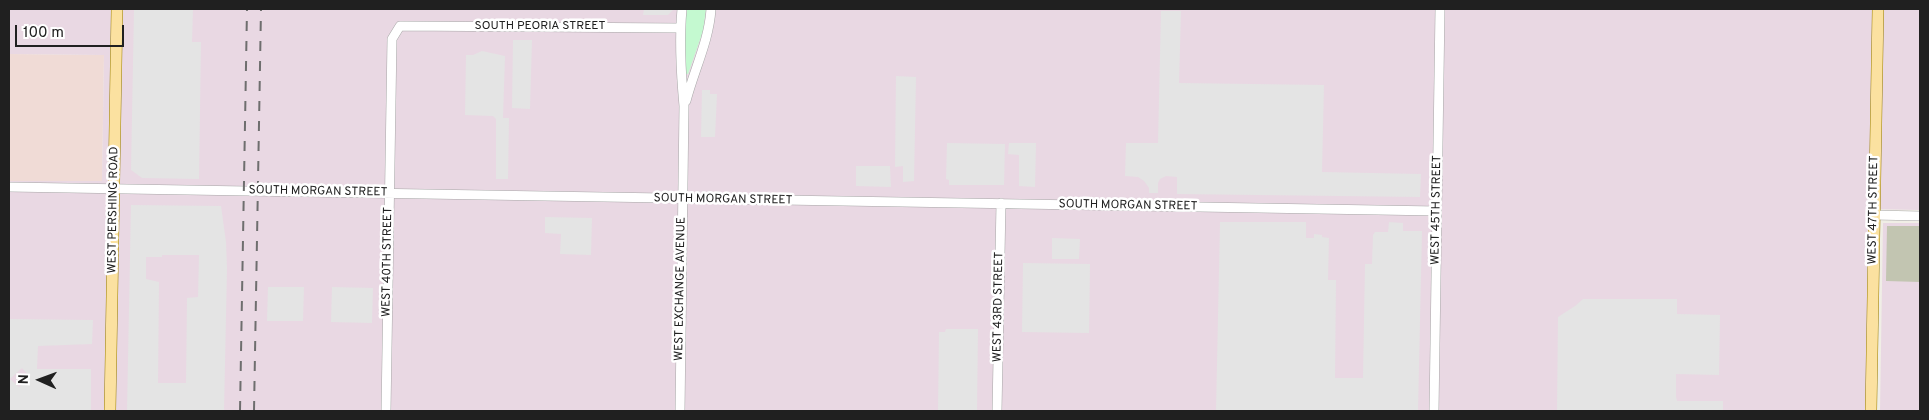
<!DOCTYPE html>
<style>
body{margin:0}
#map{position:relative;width:1929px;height:420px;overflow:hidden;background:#f0eee6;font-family:Overpass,sans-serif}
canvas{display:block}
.frame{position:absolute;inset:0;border:10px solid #202020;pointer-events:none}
.north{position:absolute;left:15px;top:355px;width:50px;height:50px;-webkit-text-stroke:4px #fff;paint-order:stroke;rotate:272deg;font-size:14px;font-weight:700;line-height:20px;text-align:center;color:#202020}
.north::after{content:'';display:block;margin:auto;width:18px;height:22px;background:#202020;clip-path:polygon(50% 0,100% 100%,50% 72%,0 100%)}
.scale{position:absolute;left:15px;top:25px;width:109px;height:22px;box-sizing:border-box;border:2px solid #202020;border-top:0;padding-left:6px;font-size:15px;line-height:18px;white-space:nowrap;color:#202020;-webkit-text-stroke:4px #fff;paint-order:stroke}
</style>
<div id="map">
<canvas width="1929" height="420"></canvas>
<div class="frame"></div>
<div class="north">N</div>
<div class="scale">100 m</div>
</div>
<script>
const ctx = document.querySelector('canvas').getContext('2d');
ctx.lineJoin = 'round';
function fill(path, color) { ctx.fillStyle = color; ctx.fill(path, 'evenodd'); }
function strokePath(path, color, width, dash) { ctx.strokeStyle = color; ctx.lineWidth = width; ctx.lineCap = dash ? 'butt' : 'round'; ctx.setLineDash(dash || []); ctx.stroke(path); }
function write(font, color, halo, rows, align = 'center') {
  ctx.font = font + ' Overpass,sans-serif'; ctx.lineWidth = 5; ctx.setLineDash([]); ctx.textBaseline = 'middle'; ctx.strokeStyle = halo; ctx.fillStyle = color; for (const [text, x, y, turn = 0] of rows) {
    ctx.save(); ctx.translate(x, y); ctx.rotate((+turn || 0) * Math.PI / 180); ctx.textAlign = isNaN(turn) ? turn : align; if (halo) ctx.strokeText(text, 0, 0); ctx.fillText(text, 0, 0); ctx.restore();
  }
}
const commercial = new Path2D(`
 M9,54L104,55L102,181H9Z`);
const industrial = new Path2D(`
 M9,9H1920V210L1868,209L1866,411H9V181H102L104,55L9,54Z
 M1883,223H1920V411H1880Z`);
const construction = new Path2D(`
 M1887,226H1920V282L1886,281Z`);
const park = new Path2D(`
 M687,9H706L703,31L688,74H685L684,33Z`);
const parking = new Path2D(`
 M134,9H193L192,42H201L199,179L142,178L131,170Z
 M644,9H674L668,15H643Z
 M1161,11H1181L1179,83L1324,85L1322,172L1421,174L1420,197L1177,194V177L1166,176L1160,179L1158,183V193H1149V188L1144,181L1138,177L1125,176L1126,143H1158Z
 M513,40H532L530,109L512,108Z
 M482,51L505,56L503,118H509L508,179H496V119L493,116L465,115L466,55H473Z
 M896,76L916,77L914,181L903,182V166L895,167Z
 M702,90H710V94H717L715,137H701Z
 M947,143L1005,144L1004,185H949V180L946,179Z
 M1009,143H1036L1035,187L1019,186V155L1008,154Z
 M856,166H890L891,187L856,186Z
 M131,205L221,206L226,242L227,268L224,411H127ZM162,255H199L198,297L187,298L186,383H158L159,282L146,279V257H162Z
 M545,217L592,218L591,255L560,254L561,234L545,233Z
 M1220,222H1306V238H1314V234L1322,235V237L1329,238L1328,280H1336L1335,378H1363L1365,264H1372L1373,235L1375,232H1388L1389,222L1403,223V231H1422L1418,411H1216Z
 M1052,238L1080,239L1079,259H1052Z
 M1023,263L1090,264L1089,333L1022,332Z
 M268,287H304L303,321H267Z
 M332,287L373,288L372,323L331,322Z
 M1583,299H1677V314L1720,315L1719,375L1676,374V397L1677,401H1723V411H1557L1558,317L1575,306Z
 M9,319L93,320L92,344L38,346L37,369H91V411H9ZM22,368L30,377L19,387L10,379Z
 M946,329H978L977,411H938L939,332H945Z`);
const minor = new Path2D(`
 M686,101C694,70 709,41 711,9
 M9,187L1437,211
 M1874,215L1920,216
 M386,411L392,39L400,26L680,28
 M680,411L684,106C681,74 679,41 682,9
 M997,411L1001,203
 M1434,411L1440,9`);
const major = new Path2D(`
 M110,411L117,9
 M1871,411L1878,9`);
const rail = new Path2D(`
 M240,411L247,9
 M254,411L261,9`);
const streetNames = [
 ["SOUTH PEORIA STREET",540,27],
 ["SOUTH MORGAN STREET",318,192,1],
 ["SOUTH MORGAN STREET",723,200,1],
 ["SOUTH MORGAN STREET",1128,206,1],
 ["WEST PERSHING ROAD",114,210,-89],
 ["WEST 45TH STREET",1437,210,-89],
 ["WEST 47TH STREET",1874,210,-89],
 ["WEST 40TH STREET",388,262,-89],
 ["WEST EXCHANGE AVENUE",681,289,-89],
 ["WEST 43RD STREET",999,307,-89]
];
fill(commercial, '#f0dbd6');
fill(industrial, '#e9d8e3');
fill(construction, '#c2c5b1');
fill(park, '#c4f9d0');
fill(parking, '#e4e4e4');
strokePath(minor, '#a7a7a7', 10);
strokePath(major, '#997e02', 12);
strokePath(minor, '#fff', 9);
strokePath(major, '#fbe1a0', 11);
strokePath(rail, '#6e6e6e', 2, [10, 10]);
write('12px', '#202020', '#fff', streetNames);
</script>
